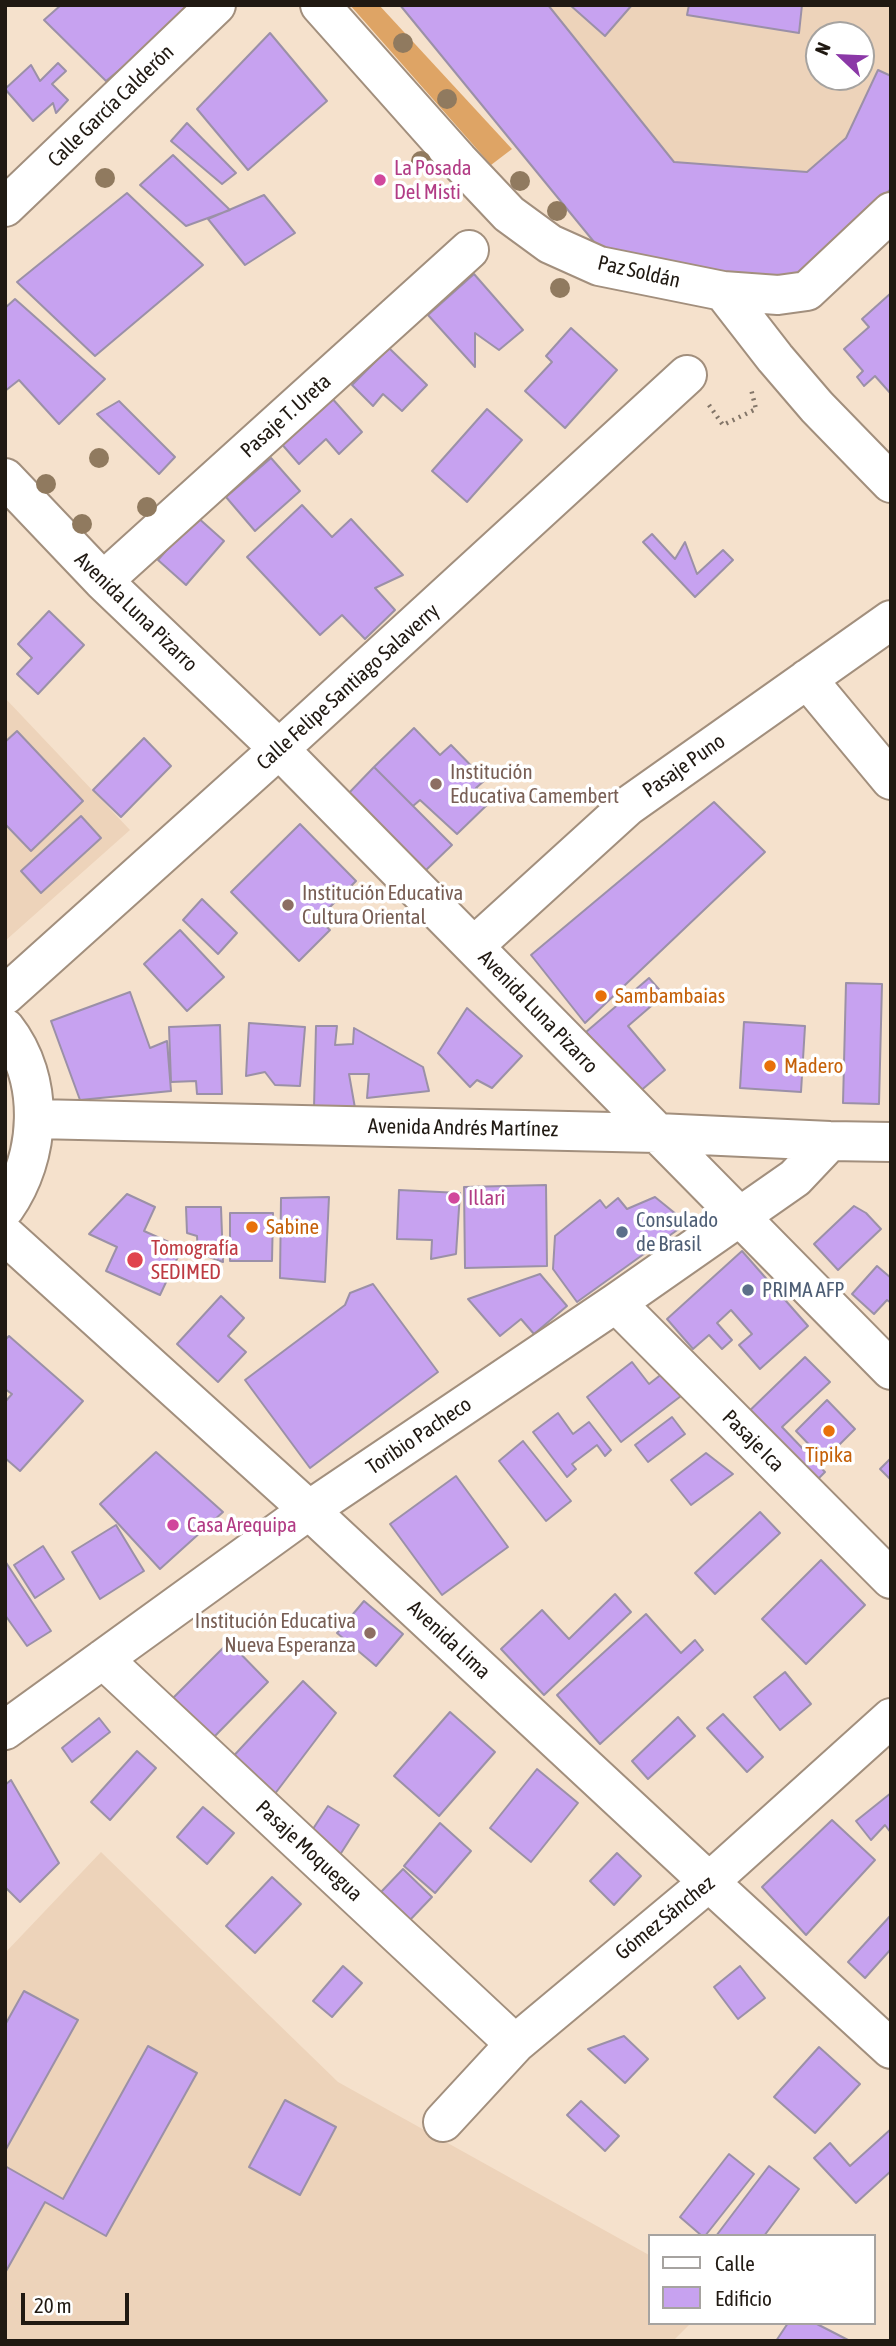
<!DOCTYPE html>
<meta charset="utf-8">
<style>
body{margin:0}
#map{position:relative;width:896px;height:2346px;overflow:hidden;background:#f5e1cc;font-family:"Asap Condensed",sans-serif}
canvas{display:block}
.frame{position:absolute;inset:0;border:7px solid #201912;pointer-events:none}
.legend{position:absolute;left:648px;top:2234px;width:228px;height:91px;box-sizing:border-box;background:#fff;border:2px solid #a6a3a0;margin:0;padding:9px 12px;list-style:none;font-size:21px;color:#201912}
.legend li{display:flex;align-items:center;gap:14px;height:35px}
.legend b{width:35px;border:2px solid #a6a3a0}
.north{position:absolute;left:805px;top:21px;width:70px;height:70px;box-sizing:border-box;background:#fff;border:2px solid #a6a3a0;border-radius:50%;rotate:293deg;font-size:19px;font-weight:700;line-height:28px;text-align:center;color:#201912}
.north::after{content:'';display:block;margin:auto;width:24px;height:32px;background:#8b38a7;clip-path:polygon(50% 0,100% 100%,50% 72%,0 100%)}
.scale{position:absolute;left:21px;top:2293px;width:108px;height:32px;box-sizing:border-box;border:4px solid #201912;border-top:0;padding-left:9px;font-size:21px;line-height:24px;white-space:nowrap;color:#201912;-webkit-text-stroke:5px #fff;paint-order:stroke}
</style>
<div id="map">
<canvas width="896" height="2346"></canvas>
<div class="frame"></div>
<ul class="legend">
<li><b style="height:9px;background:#fff"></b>Calle</li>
<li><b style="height:19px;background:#c7a2f0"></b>Edificio</li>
</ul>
<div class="north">N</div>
<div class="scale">20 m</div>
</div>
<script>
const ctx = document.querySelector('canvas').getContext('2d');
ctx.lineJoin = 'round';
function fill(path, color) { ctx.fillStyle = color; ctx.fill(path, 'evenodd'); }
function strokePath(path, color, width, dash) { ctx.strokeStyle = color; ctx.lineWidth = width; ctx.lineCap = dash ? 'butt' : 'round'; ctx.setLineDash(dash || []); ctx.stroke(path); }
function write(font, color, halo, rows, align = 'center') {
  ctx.font = font + ' "Asap Condensed",sans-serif'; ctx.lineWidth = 7; ctx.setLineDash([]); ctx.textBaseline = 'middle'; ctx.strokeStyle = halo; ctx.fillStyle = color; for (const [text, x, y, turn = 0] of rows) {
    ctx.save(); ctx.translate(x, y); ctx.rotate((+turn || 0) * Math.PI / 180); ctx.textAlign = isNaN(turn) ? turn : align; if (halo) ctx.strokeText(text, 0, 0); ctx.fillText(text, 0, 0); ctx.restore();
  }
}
const built = new Path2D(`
 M400,5H891V189L599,248ZM819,35H861V77H819Z
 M5,698L130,830L5,941Z
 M101,1852L338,2082L649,2255V2323H691L673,2341H5V1953Z`);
const green = new Path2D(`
 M350,5H379L512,149L491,165Z`);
const building = new Path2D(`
 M61,5H199L106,81L44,20Z
 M400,5H548L674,162L807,172L846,138L878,70L891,76V189L799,273L777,282L599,248Z
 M570,5H632L605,36Z
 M689,5H802L799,33L687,15Z
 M270,33L327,101L248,170L197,109Z
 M58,63L66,71L52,84L68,100L56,113L53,103L33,121L5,89L31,65L40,81Z
 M187,123L236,173L222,184L171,141Z
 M173,155L230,210L186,226L140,185Z
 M127,193L203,265L95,356L17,282Z
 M264,195L295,233L245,265L208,219Z
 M474,274L523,330L499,350L475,333V367L428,315Z
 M891,293V394L875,376L864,386L857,377L863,371L844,349L869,327L862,319Z
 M15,299L105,379L59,424L19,380L5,391V308Z
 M571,328L617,370L565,428L525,391L552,362L546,356Z
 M389,348L427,385L402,411L383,394L373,406L352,385Z
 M330,396L362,432L339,454L326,439L299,464L280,442Z
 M119,401L175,457L159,474L97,414Z
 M487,409L522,440L467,502L432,471Z
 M271,458L300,491L255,531L226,497Z
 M302,505L332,537L351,519L403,575L375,588L395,610L365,639L342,615L320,635L247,557Z
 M196,516L224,541L186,585L158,560Z
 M652,534L675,559L685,542L697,574L723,550L733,560L695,597L643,542Z
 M49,611L84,645L38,694L17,674L32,658L18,644Z
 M414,728L440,755L451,745L485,780L476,788L490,802L457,834L420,800L413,806L374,767Z
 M17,731L83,801L31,851L5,824V742Z
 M144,738L171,766L121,817L93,790Z
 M374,767L452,845L424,872L347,795Z
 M714,802L765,852L585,1023L531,955Z
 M81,816L101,838L41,893L21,871Z
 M300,824L356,881L318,919L330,930L299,961L231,892Z
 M202,899L237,933L218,954L183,920Z
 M180,930L224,977L187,1011L144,964Z
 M649,978L664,995L628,1026L665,1070L638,1093L586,1032Z
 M846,983L882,984L879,1104L843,1103Z
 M130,992L150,1048L167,1041L171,1091L80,1100L51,1021Z
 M467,1008L522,1056L492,1088L477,1080L470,1087L438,1053Z
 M744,1022L805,1026L801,1092L740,1088Z
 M249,1023L305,1027L300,1086L275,1085L265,1072L246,1076Z
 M220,1025L222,1094H197L196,1081L171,1082L169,1027Z
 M316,1026H337L335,1045L353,1044L354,1028L423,1067L429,1091L367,1098L369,1074H349L355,1108H314Z
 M546,1185L547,1266L465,1268L464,1187Z
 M399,1190L460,1193L456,1254L431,1259L432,1240L397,1239Z
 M127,1194L155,1207L144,1231L182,1248L160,1295L106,1271L117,1247L89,1234Z
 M329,1197L325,1282L280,1278L281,1198Z
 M655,1197L687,1223L577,1302L553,1269L555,1236L600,1200L606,1208L618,1198L627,1209Z
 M854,1206L866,1213L881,1229L838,1270L814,1244Z
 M186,1207H221L223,1262L198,1253L197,1236L187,1233Z
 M230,1213H273L272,1261H230Z
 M742,1251L808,1326L760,1369L739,1345L752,1334L731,1310L717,1323L732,1340L722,1349L709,1335L693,1349L667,1319Z
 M877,1266L891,1278V1303L887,1300L874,1314L852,1294Z
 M540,1274L567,1306L534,1334L521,1319L500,1336L468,1299Z
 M373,1284L438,1372L310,1468L245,1380L345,1305L350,1293Z
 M221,1296L244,1318L228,1336L246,1352L218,1382L177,1344Z
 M9,1336L83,1401L20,1471L5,1458V1402L12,1394L5,1389V1340Z
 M805,1357L830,1382L782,1427L825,1472L806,1491L740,1420Z
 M632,1362L649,1384L663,1373L681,1396L621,1442L587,1397Z
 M827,1400L855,1429L824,1460L796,1431Z
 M558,1413L573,1434L589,1422L611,1450L605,1456L597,1445L572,1464L576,1469L567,1477L533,1432Z
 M672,1417L685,1434L648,1462L635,1445Z
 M523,1441L571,1501L546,1521L499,1461Z
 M156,1452L223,1512L160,1569L100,1504Z
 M706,1453L733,1474L691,1505L671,1480Z
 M891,1458V1480L880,1469Z
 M456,1476L508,1547L442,1595L390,1524Z
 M760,1512L780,1533L715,1594L695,1573Z
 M116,1525L144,1571L100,1599L72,1552Z
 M43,1546L64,1579L35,1598L14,1565Z
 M821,1560L865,1605L806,1664L762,1619Z
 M5,1561L51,1631L27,1646L5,1615Z
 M615,1594L631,1612L544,1695L501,1649L542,1610L569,1639Z
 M364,1601L403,1634L376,1666L337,1633Z
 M646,1614L681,1653L695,1640L703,1650L600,1744L557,1695Z
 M229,1642L268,1682L212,1739L172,1699Z
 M785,1672L811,1704L780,1730L754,1697Z
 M303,1681L336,1713L271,1799L228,1762Z
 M450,1712L495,1752L439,1816L394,1776Z
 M723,1714L763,1757L747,1772L707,1728Z
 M678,1717L695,1736L648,1779L632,1761Z
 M99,1718L110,1732L72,1762L62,1748Z
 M137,1751L156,1768L110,1820L91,1802Z
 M537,1769L578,1803L531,1862L490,1828Z
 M11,1780L59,1863L20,1902L5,1887V1785Z
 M891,1793V1833L885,1825L871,1840L856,1821Z
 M328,1806L359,1825L336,1861L305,1841Z
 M203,1807L234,1833L207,1864L177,1837Z
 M832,1820L875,1860L806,1935L762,1887Z
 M440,1823L471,1851L435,1893L404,1866Z
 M617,1853L641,1876L614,1905L590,1881Z
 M403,1869L432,1897L410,1920L381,1892Z
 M272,1877L301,1904L255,1953L226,1926Z
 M891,1915V1949L865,1978L848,1962Z
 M343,1966L362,1983L332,2017L313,2001Z
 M740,1966L765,1998L738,2019L714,1987Z
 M24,1991L78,2020L5,2151V2025Z
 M624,2036L648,2059L625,2083L588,2049Z
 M148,2046L197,2073L106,2236L45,2202L5,2273V2166L63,2199Z
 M819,2047L860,2084L815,2133L774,2097Z
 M285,2100L336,2127L300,2195L249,2167Z
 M581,2101L619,2136L605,2151L567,2115Z
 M891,2129V2171L856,2203L814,2158L830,2143L850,2166Z
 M729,2154L754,2174L705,2236H702L680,2217Z
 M769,2166L799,2189L764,2236H716Z
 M788,2323H815L850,2341H776Z`);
const path = new Path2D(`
 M709,405L723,425L756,409L751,389`);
const minor = new Path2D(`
 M320,5L458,160L509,214L550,244L599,266L723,291L778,295L807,291L891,212
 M5,207L216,5
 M723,291L775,358L817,407L891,483
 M5,478L103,581L279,749L891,1370
 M103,581L469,250
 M807,679L891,780
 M474,946L628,806L891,620
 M5,995L279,749L687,375
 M5,1028C46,1080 41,1157 5,1208
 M35,1119L657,1133L830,1141L891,1142
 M5,1235L309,1510L709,1882L891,2049
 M616,1303L891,1579
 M103,1659L515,2044
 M5,1730L309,1510L616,1303L795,1178L830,1141
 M443,2122L515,2044L709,1882L891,1718`);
const trees = [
 [403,43],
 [447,99],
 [421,161],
 [105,178],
 [520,181],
 [557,211],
 [560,288],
 [99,458],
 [46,484],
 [147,507],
 [82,524]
];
const markers = [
 [380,180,7,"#d1479c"],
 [436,784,7,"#8d6e63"],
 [288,905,7,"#8d6e63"],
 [601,996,7,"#e8710a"],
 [770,1066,7,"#e8710a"],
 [454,1198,7,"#d1479c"],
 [252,1227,7,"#e8710a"],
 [622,1232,7,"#5c6f8a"],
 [135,1260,9,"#e0444e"],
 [748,1290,7,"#5c6f8a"],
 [829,1431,7,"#e8710a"],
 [173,1525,7,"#d1479c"],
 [370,1633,7,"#8d6e63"]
];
const streetNames = [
 ["Calle García Calderón",111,106,-44],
 ["Paz Soldán",639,272,13],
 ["Pasaje T. Ureta",286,416,-42],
 ["Avenida Luna Pizarro",136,612,44],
 ["Calle Felipe Santiago Salaverry",348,687,-42],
 ["Pasaje Puno",684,766,-35],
 ["Avenida Luna Pizarro",538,1012,46],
 ["Avenida Andrés Martínez",463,1128,1],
 ["Toribio Pacheco",419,1436,-34],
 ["Pasaje Ica",753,1441,45],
 ["Avenida Lima",449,1640,43],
 ["Pasaje Moquegua",309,1851,43],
 ["Gómez Sánchez",665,1918,-39]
];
const hotelNames = [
 ["La Posada",394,168],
 ["Del Misti",394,192],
 ["Illari",468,1198],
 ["Casa Arequipa",187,1525]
];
const educationNames = [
 ["Institución",450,772],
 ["Educativa Camembert",450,796],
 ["Institución Educativa",302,893],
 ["Cultura Oriental",302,917],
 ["Institución Educativa",356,1621,"right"],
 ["Nueva Esperanza",356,1645,"right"]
];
const foodNames = [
 ["Sambambaias",615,996],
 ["Madero",784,1066],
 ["Sabine",266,1227],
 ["Tipika",829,1455,"center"]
];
const serviceNames = [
 ["Consulado",636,1220],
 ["de Brasil",636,1244],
 ["PRIMA AFP",762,1290]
];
const healthNames = [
 ["Tomografía",151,1248],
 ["SEDIMED",151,1272]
];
fill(built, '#edd3ba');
fill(green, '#dea465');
fill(building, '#c7a2f0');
strokePath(building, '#9b90a7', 2);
strokePath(minor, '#a28f7d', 42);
strokePath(path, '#827568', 4.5, [2, 5]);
strokePath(minor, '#fff', 38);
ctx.fillStyle = '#907a5f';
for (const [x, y] of trees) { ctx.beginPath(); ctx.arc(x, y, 10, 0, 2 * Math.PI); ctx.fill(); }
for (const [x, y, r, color] of markers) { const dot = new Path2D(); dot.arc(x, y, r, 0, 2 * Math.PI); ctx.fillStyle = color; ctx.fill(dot); strokePath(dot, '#fff', 2.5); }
write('21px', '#201912', '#fff', streetNames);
write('21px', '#b23c85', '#fff', hotelNames, 'left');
write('21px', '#785e54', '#fff', educationNames, 'left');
write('21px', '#c56008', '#fff', foodNames, 'left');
write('21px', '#4e5e75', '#fff', serviceNames, 'left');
write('21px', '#be3a42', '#fff', healthNames, 'left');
</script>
